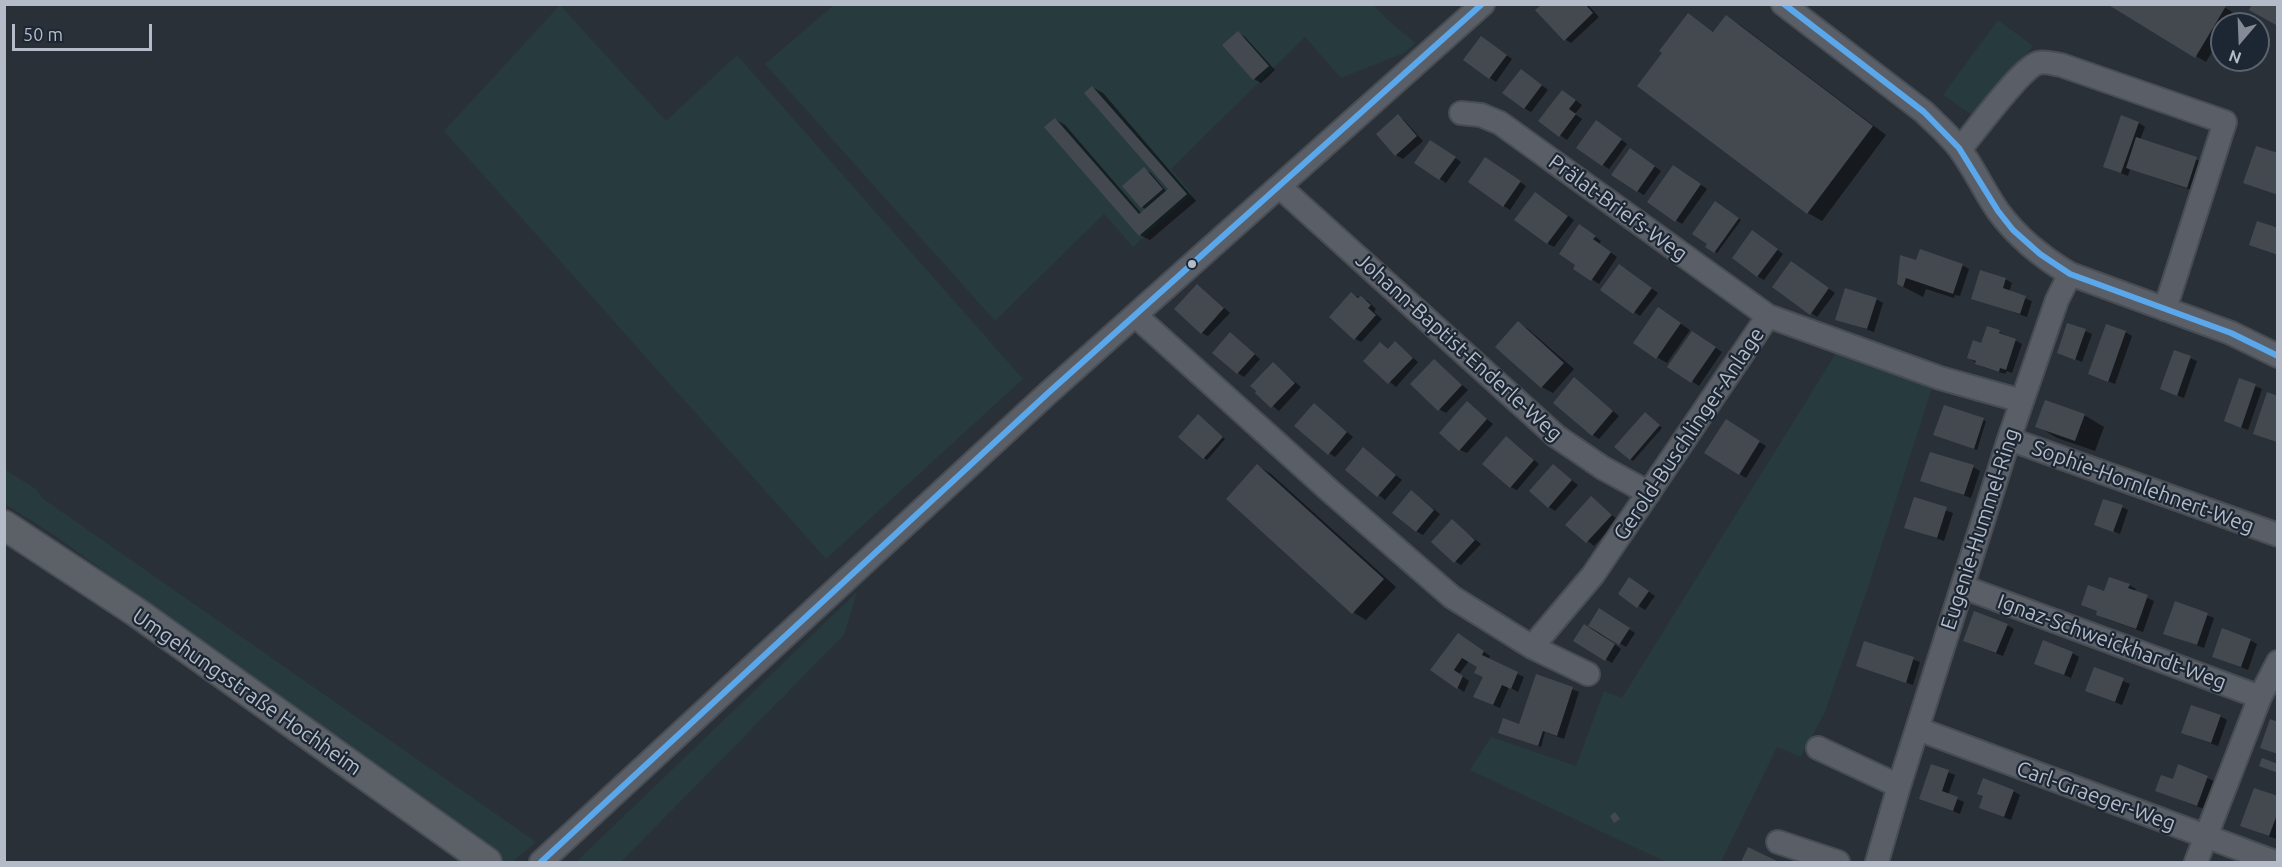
<!DOCTYPE html>
<meta charset="utf-8">
<style>
body{margin:0}
#map{position:relative;width:2282px;height:867px;overflow:hidden;background:#2a3038;font-family:Ubuntu,sans-serif}
canvas{display:block}
.frame{position:absolute;inset:0;border:6px solid #b4bcc9;pointer-events:none}
.north{position:absolute;left:2210px;top:12px;width:60px;height:60px;box-sizing:border-box;background:#1d2633;border:2px solid #59626f;border-radius:50%;rotate:199deg;font-size:16px;font-weight:700;line-height:24px;text-align:center;color:#b4bcc9}
.north::after{content:'';display:block;margin:auto;width:21px;height:27px;background:#848b96;clip-path:polygon(50% 0,100% 100%,50% 72%,0 100%)}
.scale{position:absolute;left:12px;top:24px;width:140px;height:27px;box-sizing:border-box;border:3px solid #b4bcc9;border-top:0;padding-left:8px;font-size:18px;line-height:21px;white-space:nowrap;color:#b4bcc9;-webkit-text-stroke:4px #1d2633;paint-order:stroke}
</style>
<div id="map">
<canvas width="2282" height="867"></canvas>
<div class="frame"></div>
<div class="north">N</div>
<div class="scale">50 m</div>
</div>
<script>
const ctx = document.querySelector('canvas').getContext('2d');
ctx.lineJoin = 'round';
function fill(path, color) { ctx.fillStyle = color; ctx.fill(path, 'evenodd'); }
function strokePath(path, color, width, dash) { ctx.strokeStyle = color; ctx.lineWidth = width; ctx.lineCap = dash ? 'butt' : 'round'; ctx.setLineDash(dash || []); ctx.stroke(path); }
function write(font, color, halo, rows, align = 'center') {
  ctx.font = font + ' Ubuntu,sans-serif'; ctx.lineWidth = 4.5; ctx.setLineDash([]); ctx.textBaseline = 'middle'; ctx.strokeStyle = halo; ctx.fillStyle = color; for (const [text, x, y, turn = 0] of rows) {
    ctx.save(); ctx.translate(x, y); ctx.rotate((+turn || 0) * Math.PI / 180); ctx.textAlign = isNaN(turn) ? turn : align; if (halo) ctx.strokeText(text, 0, 0); ctx.fillText(text, 0, 0); ctx.restore();
  }
}
const green = new Path2D(`
 M835,4L1373,5L1390,22L1416,43L1404,53L1341,78L1305,37L1171,169L1192,194L1133,247L1104,214L995,321L765,64Z
 M560,5L666,121L737,55L1023,379L826,559L444,131Z
 M1998,20L2033,46L1975,117L1943,95Z
 M1838,350L1932,388L1869,584L1825,712L1801,757L1777,747L1721,862H1666L1470,770L1491,737L1576,766L1604,691L1622,698Z
 M4,469L36,489L42,498L536,842L512,862H505L54,535L5,504Z
 M857,592L844,635L621,862H576Z`);
const shadow = new Path2D(`
 M1544,4H1587L1599,17L1571,43L1565,39Z
 M2110,4H2220L2235,14L2229,24H2222V35L2206,62Z
 M1688,15L1715,33L1726,17L1740,25L1886,135L1822,221L1808,213L1665,53Z
 M1238,33L1245,37L1275,70L1261,83L1254,79L1224,46Z
 M1488,42L1512,59L1496,82L1490,78Z
 M1528,75L1548,90L1531,112L1524,108Z
 M1092,87L1103,93L1196,201L1150,240L1140,235L1055,119L1065,125L1142,214L1147,210L1142,207L1144,169L1151,173L1167,192L1170,190Z
 M1569,95L1582,105L1575,114L1582,119L1567,140L1540,121Z
 M1398,116L1404,120L1423,141L1403,159L1396,155Z
 M2139,123L2145,127L2140,140L2203,162L2194,191L2130,169L2128,176L2105,166Z
 M1603,126L1627,144L1609,169L1578,148Z
 M1437,145L1461,162L1446,183L1416,163Z
 M1637,154L1661,171L1644,195L1637,191Z
 M1492,163L1526,186L1510,210L1504,206Z
 M1680,170L1707,189L1682,224L1676,220Z
 M1542,197L1574,220L1554,247L1547,243Z
 M1716,203L1741,220L1717,253L1707,246Z
 M1586,230L1601,241L1599,244L1617,257L1599,284L1575,268Z
 M1759,236L1783,254L1764,280L1757,276Z
 M1917,262L1962,265L1969,269L1960,296L1955,295L1954,298L1926,289L1923,297L1898,284Z
 M1798,267L1835,293L1817,317L1811,313Z
 M1626,269L1658,293L1640,316L1634,312Z
 M2005,279L2012,283L2009,292L2032,301L2027,317L1973,298Z
 M1198,285L1230,313L1208,336L1202,333Z
 M1352,294L1368,301L1376,309L1374,312L1382,319L1361,342L1354,338Z
 M1876,299L1883,303L1874,332L1837,319Z
 M1668,315L1690,330L1667,363L1657,357Z
 M1518,323L1528,329L1574,369L1553,393L1542,387L1497,346Z
 M2085,331L2092,334L2082,362L2059,352Z
 M1999,332L2022,344L2012,373L2007,371L2005,374L1983,367L1969,358Z
 M2125,332L2132,336L2115,384L2090,374Z
 M1231,334L1260,359L1244,377L1238,373Z
 M1699,337L1722,352L1699,386L1669,366Z
 M1395,343L1418,362L1396,387L1365,361L1389,350Z
 M2175,352L2197,361L2184,398L2162,389Z
 M1434,361L1468,390L1446,413L1439,409Z
 M1273,364L1301,387L1279,411L1257,393Z
 M1574,379L1619,416L1599,439L1593,435Z
 M2240,380L2262,389L2248,430L2232,424Z
 M1467,403L1493,424L1467,453L1460,450Z
 M1314,404L1353,437L1335,457L1329,453Z
 M1648,415L1662,428L1633,461L1630,459Z
 M2084,415L2104,427L2095,451L2057,438L2037,426Z
 M1201,418L1225,439L1207,460L1180,437Z
 M1983,420L1986,421L1977,450L1938,436Z
 M1726,421L1766,446L1746,478L1706,453Z
 M1513,442L1539,464L1517,490L1510,487Z
 M1363,449L1402,480L1385,500L1347,469Z
 M1258,466L1271,474L1396,587L1366,620L1353,612Z
 M1553,466L1578,485L1555,511L1549,507Z
 M1973,467L1980,471L1971,498L1922,480Z
 M1412,492L1440,514L1423,535L1416,531Z
 M1591,498L1618,520L1594,546L1567,524Z
 M1915,499L1953,513L1944,541L1906,527Z
 M2122,507L2128,510L2120,534L2096,524Z
 M1452,521L1481,544L1461,565L1455,561Z
 M1636,583L1655,596L1645,610L1620,594Z
 M2129,585L2136,589L2134,592L2154,601L2143,632L2104,618Z
 M2176,603L2214,618L2204,648L2165,633Z
 M1599,610L1635,633L1626,647L1602,632L1601,634L1621,649L1612,663L1576,641L1588,628Z
 M2007,625L2014,629L2003,656L1971,644Z
 M1465,638L1490,656L1488,660L1524,677L1518,692L1509,687L1500,708L1482,700L1485,677L1479,667L1469,661L1459,674L1469,681L1464,692L1433,670Z
 M2250,640L2257,644L2248,670L2214,656Z
 M1865,642L1920,662L1913,685L1857,665Z
 M2072,653L2079,657L2071,678L2036,663Z
 M2095,669L2130,684L2122,705L2094,694Z
 M1537,676L1579,692L1564,739L1545,732L1541,747L1503,734L1527,728Z
 M2220,716L2227,720L2218,746L2190,736Z
 M1932,766L1955,775L1948,795L1964,802L1960,814L1921,798Z
 M2179,766L2214,781L2204,809L2175,798L2173,781Z
 M2013,791L2020,795L2011,820L1981,808Z
 M2278,798L2276,839L2242,826Z`);
const building = new Path2D(`
 M1542,4H1585L1593,13L1564,41L1535,10Z
 M2107,4H2222L2226,6L2195,58Z
 M2252,4H2278V26L2249,10Z
 M1688,13L1713,32L1726,15L1873,126L1807,214L1637,86L1662,53L1659,51Z
 M1238,31L1269,66L1253,80L1222,45Z
 M1481,36L1507,55L1489,79L1463,60Z
 M1521,69L1542,85L1524,109L1502,93Z
 M1092,86L1187,194L1139,236L1044,127L1055,118L1139,214L1168,189L1084,93Z
 M1562,90L1576,100L1569,109L1576,114L1559,137L1538,121Z
 M1398,114L1417,136L1395,156L1376,134Z
 M2121,115L2139,122L2121,173L2103,167Z
 M1596,120L1622,139L1602,166L1576,148Z
 M2136,137L2197,157L2187,188L2126,168Z
 M1430,140L1456,157L1439,180L1414,163Z
 M2256,146L2278,153V195L2243,183Z
 M1630,148L1655,166L1637,192L1611,175Z
 M1485,157L1521,181L1503,207L1468,182Z
 M1673,165L1701,184L1675,222L1647,202Z
 M1144,167L1163,189L1141,208L1122,186Z
 M1535,192L1568,216L1547,244L1514,220Z
 M1715,201L1739,218L1714,253L1705,247L1707,244L1692,234Z
 M2257,221L2278,228V255L2249,245Z
 M1579,224L1596,236L1593,239L1611,252L1591,281L1573,269L1575,265L1559,254Z
 M1752,230L1778,249L1757,277L1732,258Z
 M1920,249L1963,264L1953,294L1906,278L1903,287L1897,284L1900,255L1916,260Z
 M1791,261L1829,288L1810,315L1772,287Z
 M1619,264L1652,288L1633,314L1600,290Z
 M1980,270L2006,278L2003,288L2026,296L2020,314L1971,299Z
 M1197,284L1224,308L1201,334L1174,309Z
 M1845,288L1877,298L1867,329L1835,320Z
 M1351,292L1358,298L1361,296L1371,305L1368,308L1376,315L1354,340L1329,317Z
 M1658,307L1681,323L1656,359L1633,343Z
 M1518,321L1564,363L1541,388L1495,347Z
 M2067,323L2086,329L2075,360L2057,353Z
 M2106,324L2126,331L2108,382L2088,374Z
 M1987,326L2000,330L1999,333L2016,339L2006,370L2000,368L1999,372L1975,364L1976,361L1967,358L1973,340L1981,343Z
 M1692,331L1716,347L1691,383L1667,367Z
 M1230,332L1255,354L1237,374L1212,353Z
 M1395,341L1413,358L1388,384L1363,361L1380,342L1388,349Z
 M2174,350L2191,356L2177,396L2160,389Z
 M1434,359L1462,385L1438,411L1410,384Z
 M1273,362L1295,383L1271,408L1255,393L1256,391L1250,386Z
 M1574,377L1613,411L1592,436L1553,403Z
 M2239,378L2256,384L2241,428L2224,421Z
 M2267,392L2278,396L2277,442L2253,434Z
 M2045,400L2085,414L2075,441L2035,427Z
 M1467,401L1487,419L1459,451L1439,433Z
 M1314,403L1347,432L1328,455L1294,426Z
 M1944,405L1984,418L1974,449L1933,435Z
 M1645,412L1660,425L1630,460L1614,447Z
 M1198,414L1223,437L1203,459L1178,437Z
 M1726,419L1760,441L1739,475L1704,453Z
 M1506,436L1534,460L1510,488L1482,464Z
 M1363,447L1396,475L1377,497L1345,470Z
 M1930,452L1974,465L1964,495L1920,481Z
 M1257,464L1384,579L1352,614L1226,499Z
 M1553,464L1572,480L1548,508L1529,491Z
 M1411,490L1434,510L1416,532L1392,513Z
 M1591,496L1612,515L1586,543L1565,525Z
 M1914,497L1947,507L1937,538L1904,528Z
 M2103,499L2123,505L2113,532L2094,525Z
 M1452,519L1475,540L1454,563L1431,542Z
 M1629,577L1649,591L1637,608L1618,594Z
 M2109,577L2130,584L2128,588L2148,595L2136,629L2096,615L2097,611L2081,605L2088,585L2104,591Z
 M2175,601L2208,613L2197,645L2163,634Z
 M1599,608L1630,628L1619,645L1588,626Z
 M1974,611L2008,624L1996,653L1963,641Z
 M1584,624L1615,644L1605,661L1573,641Z
 M2222,628L2251,639L2241,667L2212,657Z
 M1458,633L1484,651L1482,655L1518,672L1511,689L1502,685L1493,705L1473,697L1483,677L1474,673L1477,667L1462,658L1454,670L1463,676L1457,689L1430,670Z
 M2043,640L2073,652L2064,675L2034,664Z
 M1864,641L1914,657L1906,683L1856,666Z
 M2094,667L2124,678L2115,702L2085,691Z
 M1536,674L1573,687L1557,736L1543,731L1538,746L1498,733L1503,718L1519,724Z
 M2191,705L2221,715L2211,743L2181,733Z
 M2270,719L2278,722V754L2260,748Z
 M2262,758L2278,764V773L2259,766Z
 M1931,764L1949,770L1942,791L1958,797L1953,811L1919,799Z
 M2178,764L2208,776L2197,806L2155,791L2161,775L2173,779Z
 M1983,778L2014,790L2004,817L1979,808L1983,796L1977,794Z
 M2254,788L2278,796V812L2269,836L2240,826Z
 M1615,812L1620,819L1614,823L1610,816Z
 M1748,847L1779,862H1741Z`);
const minor = new Path2D(`
 M1783,4L1924,112C1936,124 1949,135 1959,148C1974,168 1984,191 1998,211C2017,237 2043,258 2070,274L2231,333L2278,356
 M1461,113L1481,115L1500,123L1768,316L1940,378L2022,401
 M1960,149C1974,133 2021,68 2038,63C2045,61 2054,64 2061,65L2225,122L2165,309
 M1280,187L1556,436L1603,468L1649,493
 M1136,316L1330,491L1452,597L1532,647L1588,674
 M2009,439L2278,535
 M1963,587L2260,697
 M1532,647L1593,575L1768,316
 M1918,729L2275,862
 M1818,748L1899,786
 M1778,842L1838,862
 M541,862L1047,394L1483,4
 M1877,862L1899,786L2009,439L2057,300L2070,274
 M2196,862L2260,697L2278,662`);
const major = new Path2D(`
 M4,525L136,612L487,862`);
const bus1 = new Path2D(`
 M1784,4L1924,112L1959,148L1998,211L2013,230L2040,254L2070,274L2231,333L2278,356
 M541,862L1047,394L1482,4`);
const markers = [
 [1192,264,5,"#b4bcc9"]
];
const streetNames = [
 ["Prälat-Briefs-Weg",1618,208,36],
 ["Johann-Baptist-Enderle-Weg",1459,347,42],
 ["Gerold-Buschlinger-Anlage",1689,434,-56],
 ["Sophie-Hornlehnert-Weg",2143,487,20],
 ["Eugenie-Hummel-Ring",1980,529,-72],
 ["Ignaz-Schweickhardt-Weg",2112,642,20],
 ["Umgehungsstraße Hochheim",247,692,35],
 ["Carl-Graeger-Weg",2096,796,20]
];
fill(green, '#273a3e');
fill(shadow, '#0007');
fill(building, '#444950');
strokePath(minor, '#484c53', 26);
strokePath(major, '#484c55', 32);
strokePath(minor, '#5a5e66', 22);
strokePath(major, '#5c6168', 28);
strokePath(bus1, '#5aa8eb', 6);
for (const [x, y, r, color] of markers) { const dot = new Path2D(); dot.arc(x, y, r, 0, 2 * Math.PI); ctx.fillStyle = color; ctx.fill(dot); strokePath(dot, '#1d2633', 2); }
write('21px', '#b4bcc9', '#1d2633', streetNames);
</script>
